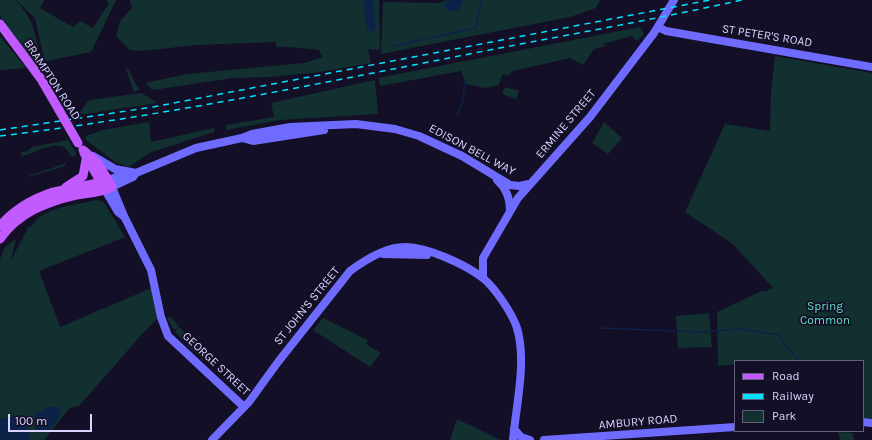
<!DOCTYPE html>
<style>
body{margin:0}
#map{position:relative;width:872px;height:440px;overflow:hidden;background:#130f26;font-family:Karla,sans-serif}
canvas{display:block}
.legend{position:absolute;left:734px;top:360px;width:130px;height:72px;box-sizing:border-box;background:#130f26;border:1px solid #625e7d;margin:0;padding:5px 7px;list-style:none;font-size:12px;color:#d9d4ff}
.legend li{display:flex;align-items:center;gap:8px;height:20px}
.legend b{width:20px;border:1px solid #625e7d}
.scale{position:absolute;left:8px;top:414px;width:84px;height:18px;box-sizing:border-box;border:2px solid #d9d4ff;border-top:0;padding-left:5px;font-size:12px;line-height:14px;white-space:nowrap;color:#d9d4ff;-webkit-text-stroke:3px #130f26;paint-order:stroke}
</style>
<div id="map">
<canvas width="872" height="440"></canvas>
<ul class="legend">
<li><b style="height:5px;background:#c25bff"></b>Road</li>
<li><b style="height:5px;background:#00e5ff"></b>Railway</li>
<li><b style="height:11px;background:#12302f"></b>Park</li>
</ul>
<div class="scale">100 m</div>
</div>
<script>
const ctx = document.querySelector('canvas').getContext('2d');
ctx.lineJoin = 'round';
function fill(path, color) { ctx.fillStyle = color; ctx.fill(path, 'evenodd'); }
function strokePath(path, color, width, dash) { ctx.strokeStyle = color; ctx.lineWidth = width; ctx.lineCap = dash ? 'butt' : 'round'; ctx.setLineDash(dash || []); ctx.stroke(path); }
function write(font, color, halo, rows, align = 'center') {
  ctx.font = font + ' Karla,sans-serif'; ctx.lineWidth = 3.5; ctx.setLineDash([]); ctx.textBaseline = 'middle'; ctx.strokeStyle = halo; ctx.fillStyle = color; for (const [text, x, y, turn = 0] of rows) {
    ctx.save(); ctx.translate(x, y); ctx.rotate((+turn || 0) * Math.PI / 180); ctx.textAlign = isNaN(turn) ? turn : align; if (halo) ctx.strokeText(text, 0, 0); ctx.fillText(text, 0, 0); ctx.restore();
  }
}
const green = new Path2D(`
 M0,0H15C36,21 35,35 41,63H33L0,16Z
 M16,0H44L40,8L73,27L80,21L93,28L109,3L106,0H116L91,52L47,61L44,59L35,18Z
 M130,0H379L380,50L368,49L371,63L320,72L271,77L233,78L153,90L145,83L187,74L304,63L323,57L319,50C304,49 291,46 276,47V42L196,45L143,51L130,50L116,36L120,21L132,8Z
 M445,0H600L596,8L570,17L381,54L383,2L440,3Z
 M640,27L644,34L637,41L632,36L602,44L606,46L594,49L583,65L570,58L513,71L507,76L505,74L502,75L499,85L484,88L466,84L461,71L380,86L378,78Z
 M0,36L26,68L0,70Z
 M775,56L872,73V419L863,418V361H735V364L718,366L717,312L762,291L764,292L773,288L733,244L685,212L725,124L770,131L771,92Z
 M125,66C132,71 133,83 140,89L134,92Z
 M375,80L378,114L280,120L226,130V125L274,117L271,103Z
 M505,87L519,91L516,99L502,94Z
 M142,93L157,103L78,115L89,100Z
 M149,122L151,142L214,128V132L149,153L129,167L115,162L86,140V136L103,130Z
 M604,122L622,138L608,154L592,143Z
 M68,140L76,153V155L72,157C69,153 66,147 61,146C51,144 31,153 21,157L22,152L28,151L32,147Z
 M64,162L67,169L65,166L28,177V176L64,164Z
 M96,200L102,201L105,204L125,237L39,271L60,327L154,287L159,317L142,334L80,405L69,409L44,440H0V259L4,248L16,239L11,260L29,226L31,227C41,207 77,205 96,200Z
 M709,313L712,347L678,348L676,316Z
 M170,316L179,326L174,330L167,318Z
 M323,318L368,340L366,344L381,353L370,367L313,330Z
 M179,327L189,336L184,342L175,331Z
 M190,340L213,360L209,364L187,345Z
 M457,419L501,440H450Z
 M838,432L853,433L854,440H840Z`);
const water = new Path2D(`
 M363,0H373L376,29L371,33L367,28Z
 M448,0H463L459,9L456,11H449L444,5Z
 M49,407H58L61,414C54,424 50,434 36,433L34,414Z
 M20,415L27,420L30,440H3L0,438V419Z`);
const stream = new Path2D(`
 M393,46L476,28L481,0
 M457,115L463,101L465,79
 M600,328L701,332L741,329L778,335L799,361`);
const secondary = new Path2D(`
 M658,27L666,31L872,67
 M242,138L253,141L324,130
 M93,156L115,169L136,173L196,148L242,138L252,134L290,127L356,124L395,129L419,136L462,156L510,185L519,186L529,184
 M136,173L133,177L112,187L124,216L151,270L161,317L168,336L244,407
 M108,180L127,173
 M497,180C506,188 510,198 510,210
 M105,190L118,212L123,216
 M383,254L427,255
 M483,278V258L518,198L590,117L654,33L674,0
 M863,422L872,423
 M514,429L521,437L530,440
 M212,440L249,402L278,362L350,271C365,260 385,247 404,247C426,246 466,265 483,278C495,288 512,313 517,328C527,362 516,405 513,440
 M544,440L735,427`);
const primary = new Path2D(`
 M0,24L41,79L59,110
 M84,153L103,186
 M66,187L83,176L86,160
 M0,226C15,208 40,194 63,190C78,186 94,185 108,180
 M0,239C18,213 46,202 76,195C89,193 101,193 112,187L98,163L83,150`);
const rail = new Path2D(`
 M0,130L153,107L710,0
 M0,136C149,118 297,88 444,59C543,39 643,22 742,0`);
const primaryBridge = new Path2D(`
 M59,110L78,143`);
const streetNames = [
 ["ST PETER'S ROAD",767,36,9],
 ["BRAMPTON ROAD",52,80,57],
 ["ERMINE STREET",566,124,-50],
 ["EDISON BELL WAY",472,150,28],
 ["ST JOHN'S STREET",307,306,-51],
 ["GEORGE STREET",216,364,43],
 ["AMBURY ROAD",638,422,-5]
];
const parkNames = [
 ["Spring",825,307],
 ["Common",825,321]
];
fill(green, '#12302f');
fill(water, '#0c2248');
strokePath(stream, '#0c2248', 1.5);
strokePath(secondary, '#6f6bff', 8);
strokePath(primary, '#c25bff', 9);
strokePath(rail, '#00e5ff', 1.5, [6, 5]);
strokePath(primaryBridge, '#c25bff', 9);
write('12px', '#d9d4ff', '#130f26', streetNames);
write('12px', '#5fe0c0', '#130f26', parkNames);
</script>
